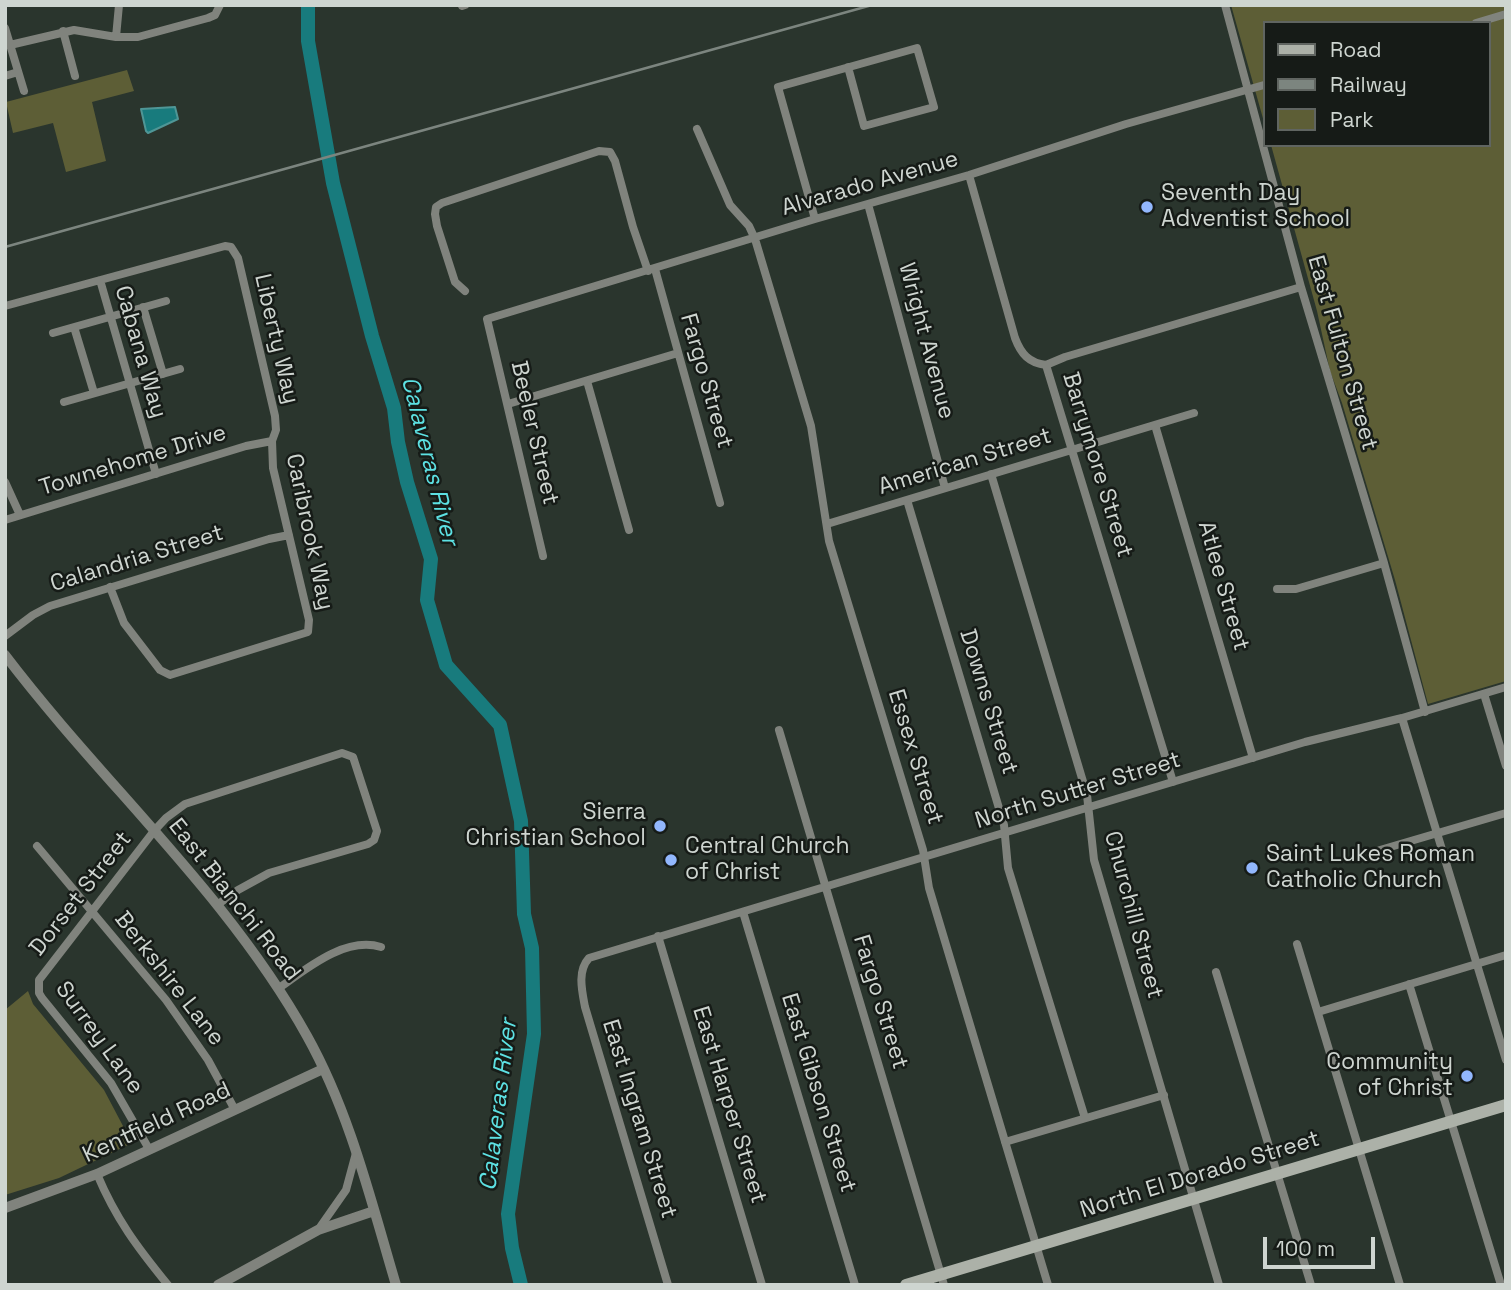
<!DOCTYPE html>
<style>
body{margin:0}
#map{position:relative;width:1511px;height:1290px;overflow:hidden;background:#2a352d;font-family:"Space Grotesk",sans-serif}
canvas{display:block}
.frame{position:absolute;inset:0;border:7px solid #ced5d0;pointer-events:none}
.legend{position:absolute;left:1263px;top:21px;width:228px;height:126px;box-sizing:border-box;background:#161b17;border:2px solid #606561;margin:0;padding:9px 12px;list-style:none;font-size:21px;color:#ced5d0}
.legend li{display:flex;align-items:center;gap:14px;height:35px}
.legend b{width:35px;border:2px solid #606561}
.scale{position:absolute;left:1263px;top:1237px;width:112px;height:32px;box-sizing:border-box;border:4px solid #ced5d0;border-top:0;padding-left:9px;font-size:21px;line-height:24px;white-space:nowrap;color:#ced5d0;-webkit-text-stroke:5px #161b17;paint-order:stroke}
</style>
<div id="map">
<canvas width="1511" height="1290"></canvas>
<div class="frame"></div>
<ul class="legend">
<li><b style="height:9px;background:#acb1a8"></b>Road</li>
<li><b style="height:9px;background:#7c857f"></b>Railway</li>
<li><b style="height:19px;background:#5d5e36"></b>Park</li>
</ul>
<div class="scale">100 m</div>
</div>
<script>
const ctx = document.querySelector('canvas').getContext('2d');
ctx.lineJoin = 'round';
function fill(path, color) { ctx.fillStyle = color; ctx.fill(path, 'evenodd'); }
function strokePath(path, color, width, dash) { ctx.strokeStyle = color; ctx.lineWidth = width; ctx.lineCap = dash ? 'butt' : 'round'; ctx.setLineDash(dash || []); ctx.stroke(path); }
function write(font, color, halo, rows, align = 'center') {
  ctx.font = font + ' "Space Grotesk",sans-serif'; ctx.lineWidth = 5; ctx.setLineDash([]); ctx.textBaseline = 'middle'; ctx.strokeStyle = halo; ctx.fillStyle = color; for (const [text, x, y, turn = 0] of rows) {
    ctx.save(); ctx.translate(x, y); ctx.rotate((+turn || 0) * Math.PI / 180); ctx.textAlign = isNaN(turn) ? turn : align; if (halo) ctx.strokeText(text, 0, 0); ctx.fillText(text, 0, 0); ctx.restore();
  }
}
const green = new Path2D(`
 M1231,5H1506V681L1428,704L1395,580L1342,403L1330,371L1317,311L1271,145H1488V23H1264V122Z
 M127,70L134,91L92,102L106,161L66,172L53,123L13,133L6,102Z
 M28,991L33,1004L104,1090L132,1143L59,1178L5,1195V1010Z`);
const water = new Path2D(`
 M175,107L178,119L148,133L146,131L141,109Z`);
const river = new Path2D(`
 M308,5V41L333,183L372,336L394,408L398,442L407,482L431,559L427,600L446,665L500,725L521,821L524,914L532,948L534,1034L508,1214L512,1248L521,1285`);
const minor = new Path2D(`
 M1225,5L1301,287L1384,563L1425,712
 M462,6L465,5
 M1476,23L1506,14
 M5,28L24,91
 M63,31L75,76
 M116,37L119,5
 M10,45L74,30L116,37H138L208,18L215,15L220,5
 M5,76L18,72
 M697,129L730,205L749,226L755,239L811,426L829,541L923,850L929,888L1048,1285
 M969,175L1015,338C1021,354 1029,363 1046,365
 M868,204L945,488
 M815,219L778,87L917,48L934,107L864,126L848,67
 M655,269L720,503
 M100,280L156,474
 M465,291L455,282L437,226L435,214L436,207L442,203L599,151L610,152L615,161L633,227L648,271
 M5,306L225,246L231,247L238,258L275,416L276,430L272,441L273,468L309,620L308,632L170,675L160,670L124,623L110,587
 M143,307L163,374
 M74,327L94,393
 M53,333L166,301
 M1046,365L1173,782
 M1046,365L1065,357L1301,287
 M587,381L629,530
 M64,402L180,369
 M508,404L678,353
 M1155,425L1253,758
 M991,474L1087,795L1094,860L1219,1285
 M5,482L20,515
 M907,500L1004,825L1008,868L1085,1118
 M5,520L246,446L272,441
 M827,524L1194,413
 M543,556L487,319L815,219L969,175L1126,124L1264,85
 M1277,589H1296L1384,563
 M5,636L33,615L50,606L269,539L289,535
 M1484,694L1506,766
 M1402,718L1506,1060
 M779,730L944,1285
 M37,846L166,1000L208,1060L235,1110
 M1380,850L1506,813
 M743,912L855,1285
 M658,936L762,1285
 M1297,944L1400,1285
 M1216,972L1311,1285
 M1409,984L1501,1285
 M279,988C306,969 345,936 381,947
 M1318,1012L1506,955
 M1005,1142L1164,1095
 M149,1149L111,1083L42,998L39,993V980L154,831L166,818L185,804L342,753L353,757L377,831L374,840L368,844L269,873L238,890L217,905
 M97,1174C116,1219 137,1247 168,1285
 M318,1230L346,1190L356,1153
 M668,1285L585,1007C582,991 577,971 589,958L1305,742L1402,718L1506,687`);
const tertiary = new Path2D(`
 M5,655C103,784 228,894 307,1036C350,1113 371,1201 396,1285
 M5,1208L97,1174L323,1069
 M218,1285L318,1230L374,1211`);
const secondary = new Path2D(`
 M906,1285L1506,1105`);
const rail = new Path2D(`
 M5,247L872,5`);
const markers = [
 [1147,207,7,"#92b7fd"],
 [660,826,7,"#92b7fd"],
 [671,860,7,"#92b7fd"],
 [1252,868,7,"#92b7fd"],
 [1467,1076,7,"#92b7fd"]
];
const streetNames = [
 ["Alvarado Avenue",870,184,-16],
 ["Liberty Way",276,339,77],
 ["Wright Avenue",926,341,75],
 ["Cabana Way",140,352,74],
 ["East Fulton Street",1342,353,74],
 ["Fargo Street",706,381,74],
 ["Beeler Street",534,433,77],
 ["Townehome Drive",133,461,-17],
 ["American Street",965,462,-17],
 ["Barrymore Street",1097,465,73],
 ["Caribrook Way",309,532,78],
 ["Calandria Street",137,559,-17],
 ["Atlee Street",1223,586,74],
 ["Downs Street",988,702,73],
 ["Essex Street",915,757,73],
 ["North Sutter Street",1078,791,-17],
 ["Dorset Street",81,894,-52],
 ["East Bianchi Road",234,900,52],
 ["Churchill Street",1133,915,75],
 ["Berkshire Lane",169,979,52],
 ["Fargo Street",880,1002,73],
 ["Surrey Lane",99,1038,54],
 ["East Gibson Street",818,1093,73],
 ["East Harper Street",729,1105,73],
 ["East Ingram Street",639,1119,73],
 ["Kentfield Road",157,1123,-25],
 ["North El Dorado Street",1200,1175,-17]
];
const poiNames = [
 ["Seventh Day",1161,194],
 ["Adventist School",1161,220],
 ["Sierra",646,813,"right"],
 ["Christian School",646,839,"right"],
 ["Central Church",685,847],
 ["of Christ",685,873],
 ["Saint Lukes Roman",1266,855],
 ["Catholic Church",1266,881],
 ["Community",1453,1063,"right"],
 ["of Christ",1453,1089,"right"]
];
const waterNames = [
 ["Calaveras River",429,461,76],
 ["Calaveras River",499,1105,-83]
];
fill(green, '#5d5e36');
fill(water, '#187b7d');
strokePath(water, '#4f9696', 2);
strokePath(river, '#187b7d', 14);
strokePath(minor, '#80837d', 8);
strokePath(tertiary, '#80837d', 10);
strokePath(secondary, '#acb1a8', 12);
strokePath(rail, '#7c857f', 2.5);
for (const [x, y, r, color] of markers) { const dot = new Path2D(); dot.arc(x, y, r, 0, 2 * Math.PI); ctx.fillStyle = color; ctx.fill(dot); strokePath(dot, '#161b17', 2.5); }
write('23px', '#ced5d0', '#161b17', streetNames);
write('23px', '#ced5d0', '#161b17', poiNames, 'left');
write('italic 24px', '#5de1e3', '#161b17', waterNames);
</script>
